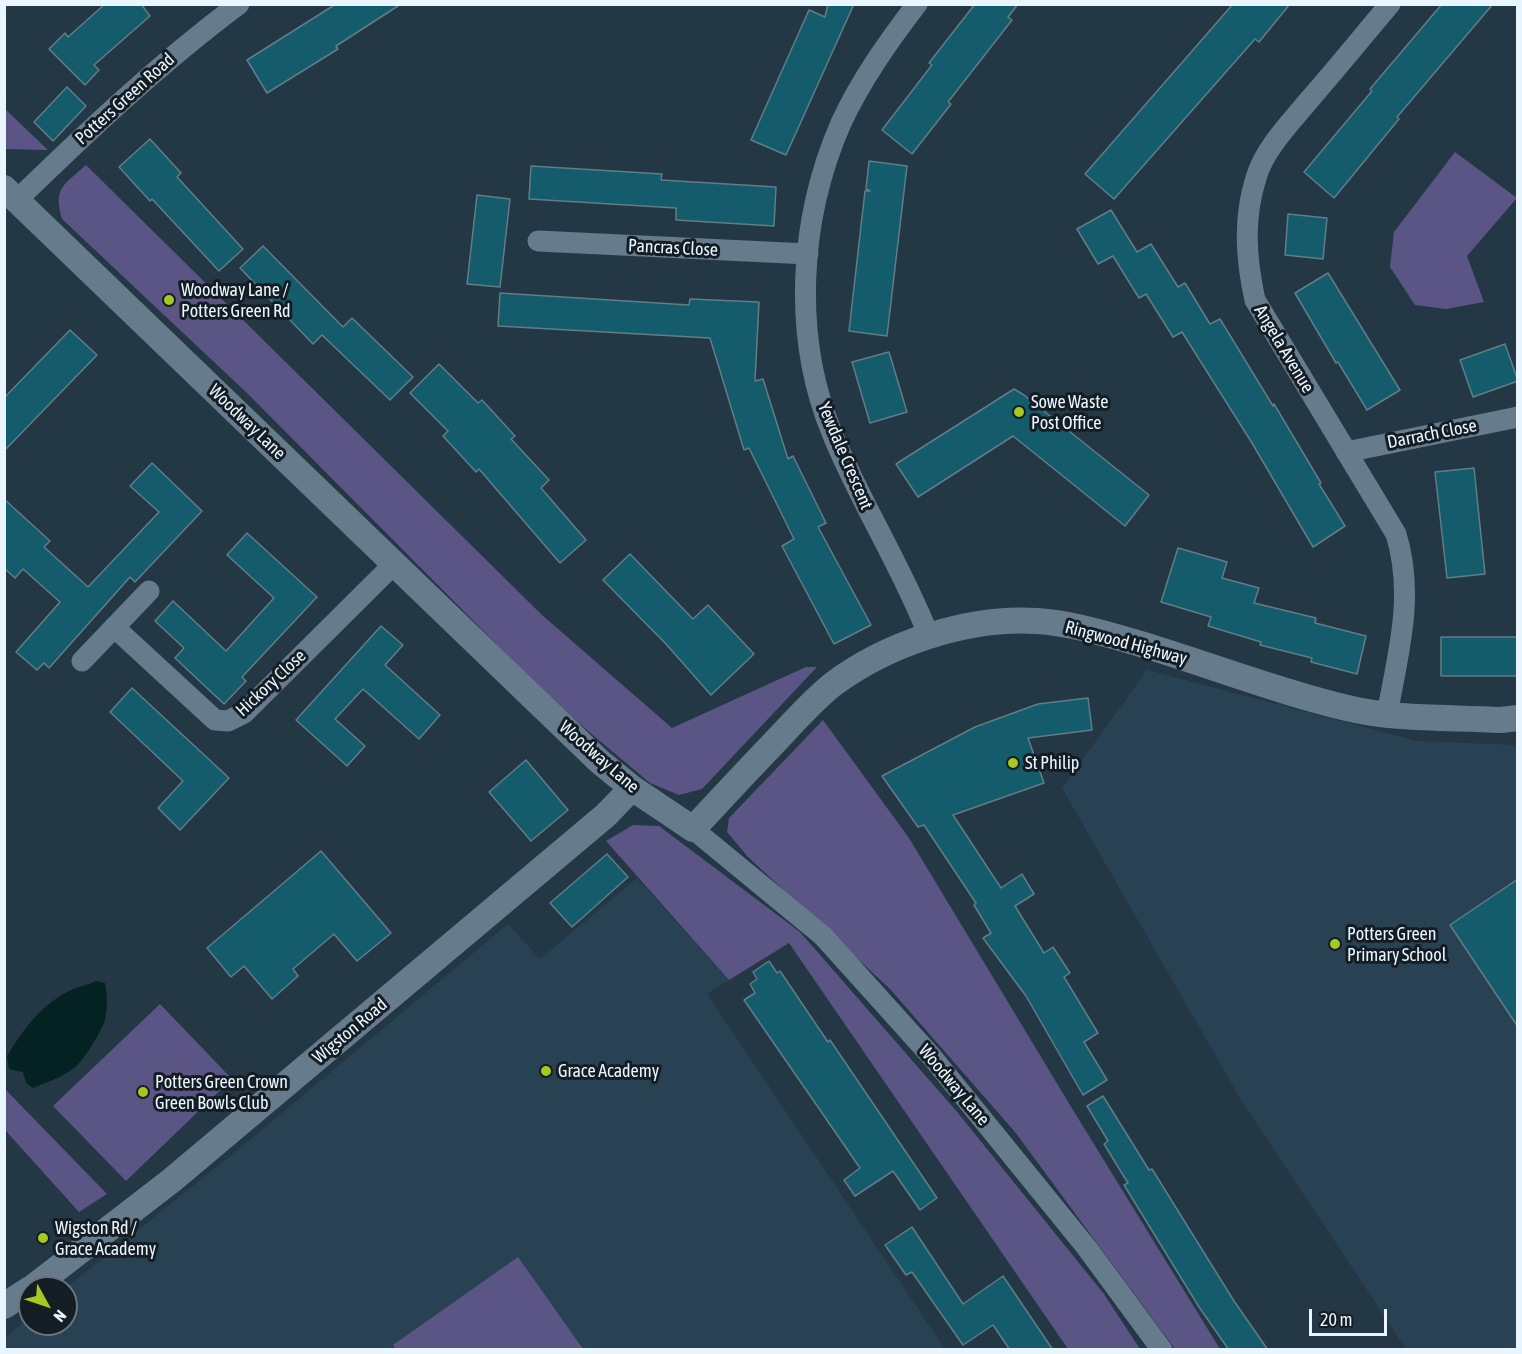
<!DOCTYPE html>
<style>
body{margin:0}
#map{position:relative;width:1522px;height:1354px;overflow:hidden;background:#233745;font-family:"Asap Condensed",sans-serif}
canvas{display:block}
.frame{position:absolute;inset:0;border:6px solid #eaf6ff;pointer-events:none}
.north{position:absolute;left:18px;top:1276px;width:60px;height:60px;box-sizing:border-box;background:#141d24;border:2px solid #6a747c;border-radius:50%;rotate:130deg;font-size:16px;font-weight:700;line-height:24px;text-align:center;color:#eaf6ff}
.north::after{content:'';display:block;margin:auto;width:21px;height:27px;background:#a6c820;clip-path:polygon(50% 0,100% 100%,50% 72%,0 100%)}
.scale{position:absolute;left:1309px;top:1309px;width:78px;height:27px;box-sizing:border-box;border:3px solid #eaf6ff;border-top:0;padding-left:8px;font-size:18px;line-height:21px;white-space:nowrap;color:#eaf6ff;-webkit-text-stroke:4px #141d24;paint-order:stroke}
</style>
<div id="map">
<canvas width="1522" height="1354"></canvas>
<div class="frame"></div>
<div class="north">N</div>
<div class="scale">20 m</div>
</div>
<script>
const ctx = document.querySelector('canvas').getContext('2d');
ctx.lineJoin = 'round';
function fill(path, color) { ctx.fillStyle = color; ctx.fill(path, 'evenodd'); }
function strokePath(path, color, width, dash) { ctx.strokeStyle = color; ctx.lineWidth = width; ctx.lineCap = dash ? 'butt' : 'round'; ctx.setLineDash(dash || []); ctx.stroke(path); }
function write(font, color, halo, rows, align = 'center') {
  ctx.font = font + ' "Asap Condensed",sans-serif'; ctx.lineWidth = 6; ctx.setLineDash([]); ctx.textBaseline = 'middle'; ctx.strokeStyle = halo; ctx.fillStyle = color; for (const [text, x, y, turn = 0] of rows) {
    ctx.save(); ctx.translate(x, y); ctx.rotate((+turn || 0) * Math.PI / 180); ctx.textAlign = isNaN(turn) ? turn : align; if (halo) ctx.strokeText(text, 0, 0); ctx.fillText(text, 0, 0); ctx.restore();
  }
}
const built = new Path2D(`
 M1147,670L1417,741L1517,745V1349H1406L1241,1100L1062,788Z
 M637,878L729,980L707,994L945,1349L5,1350V1338L30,1317V1324H66V1288L240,1148L508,924L540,959Z`);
const green = new Path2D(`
 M4,109H5L48,150L5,149Z
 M1455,152L1517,198L1467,256L1484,302L1446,309L1415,305L1390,267L1394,232Z
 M86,165L542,615L672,728L806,667H817L702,789L679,795L650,783L557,705L248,394L62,219C53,187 64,185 86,165Z
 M823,720L909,838L1073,1110L1220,1349H1175L1015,1132L890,989L748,857L727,832L729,818Z
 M633,825L659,826L800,932L958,1113L1104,1294L1140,1349H1068L789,943L729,980L606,841Z
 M160,1004L232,1079L126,1181L53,1106Z
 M5,1089L107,1194L79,1212L5,1130Z
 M518,1257L583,1349H396L393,1345Z`);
const water = new Path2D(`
 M96,981L105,983C107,995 108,1008 105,1020C101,1032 85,1059 75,1067C63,1077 48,1082 33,1088L26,1083L23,1072L9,1069L7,1056C23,1030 41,1005 69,991C78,987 87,985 96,981Z`);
const building = new Path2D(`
 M105,4H141L150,16L94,65L99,70L85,85L49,49L65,33L68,37Z
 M336,4H401L336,46L338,49L267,93L247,60Z
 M828,4H854L786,155L751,140L809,10L825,17Z
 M975,4H1018L1008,17L1012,20L948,102L951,104L912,154L882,130L932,65L929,63Z
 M1233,4H1290L1259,42L1255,39L1114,199L1085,174Z
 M1442,4H1493L1397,117L1399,119L1334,198L1304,172L1372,91L1370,89Z
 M67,87L86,106L53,141L34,122Z
 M150,139L181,173L177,177L243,249L219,271L152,199L150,201L119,167Z
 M869,161L907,166L887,336L849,331L865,191H870L866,189Z
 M531,166L662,174L661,180L776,187L774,226L676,220V208L529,199Z
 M477,195L510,199L500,287L467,284Z
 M1111,210L1137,252L1151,244L1178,287L1185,283L1210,324L1220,319L1273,406L1274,404L1321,483L1319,484L1345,526L1313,547L1252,443L1182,332L1173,337L1146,294L1139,298L1113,256L1098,264L1077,229Z
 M1288,214L1327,218L1323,259L1285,255Z
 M263,246L343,327L352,318L413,377L390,400L322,335L313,344L240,268Z
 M1328,273L1400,390L1367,410L1338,362L1336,363L1295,293Z
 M500,293L689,305L690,299L759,302L755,381L763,379L788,459L793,456L826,523L818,527L871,625L834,644L782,546L794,539L749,448L744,450L710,338L498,326Z
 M70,330L97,355L4,451V398Z
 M1505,344L1518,381L1473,397L1460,360Z
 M889,352L907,412L870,423L852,362Z
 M439,364L478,403L482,400L515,436L511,439L549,480L541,488L586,540L560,563L479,469L476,472L443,436L448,431L410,393Z
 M1014,389L1024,395L1149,495L1125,526L1013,436L918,497L896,464Z
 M152,463L202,511L135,582L130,577L49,668L44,663L37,670L16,652L60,602L23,569L15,578L4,568V499L50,541L44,547L88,587L159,512L130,486Z
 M1474,468L1485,574L1447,578L1435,472Z
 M247,533L317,597L242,677L246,681L224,704L175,658L184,648L155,621L173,601L226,651L274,598L227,555Z
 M1178,548L1227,562L1222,578L1259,588L1254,603L1316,618L1315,623L1366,636L1357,674L1311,662L1312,658L1260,645L1261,642L1208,626L1211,617L1161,602Z
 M630,554L693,619L708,605L754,654L711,695L666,644L603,580Z
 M381,626L403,645L385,665L440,715L419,739L363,689L335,719L365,746L347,766L296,720Z
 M1441,637H1518V676H1441Z
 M132,688L229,778L180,830L158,808L183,781L110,712Z
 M1088,698L1092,730L1028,738L1044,783L953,815L1001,888L1022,874L1034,894L1015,906L1044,953L1053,947L1070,973L1064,977L1098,1033L1084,1042L1107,1080L1083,1095L1026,996L983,938L991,933L974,905L976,903L924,825L918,827L882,776L975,727L1038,704Z
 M526,760L568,810L531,841L489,792Z
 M321,851L391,933L357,961L334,934L293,969L298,976L272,999L244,966L231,977L207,948Z
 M607,854L628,877L572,927L550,903Z
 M1518,879V1027L1450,925Z
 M769,961L777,973L780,971L828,1042L830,1040L937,1198L920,1210L893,1171L855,1196L844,1180L860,1168L744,1000L755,993L750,984L757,979L753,972Z
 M1103,1096L1149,1170L1152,1169L1234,1301L1268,1350H1229L1199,1307L1124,1185L1128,1183L1104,1144L1108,1141L1087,1106Z
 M912,1227L963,1304L1003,1276L1053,1350H1010L993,1325L963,1345L912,1272L906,1275L885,1245Z`);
const minor = new Path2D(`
 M917,4C888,42 861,80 841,123C799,219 792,336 832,433C860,502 901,565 928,634
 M17,200C88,131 160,63 239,4
 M538,241L808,254
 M1346,452L1518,417
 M114,627L215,720L228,721L244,713L395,563
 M82,661L149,591
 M1387,715C1398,653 1415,596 1396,534L1255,300C1246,259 1243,219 1256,178C1264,149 1291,122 1310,99C1337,68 1363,36 1390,4
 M693,829L823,936L932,1057L1087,1248L1162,1350`);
const tertiary = new Path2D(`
 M4,188L599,761L632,788L693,829C719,801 745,773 771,746C791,725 810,703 832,685C886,644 969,616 1037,621C1070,623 1102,633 1134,642C1205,663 1275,691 1347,708C1396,720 1450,717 1501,720L1518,718
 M32,1288L172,1180L606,815L632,788
 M4,1306L30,1289`);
const markers = [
 [169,300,6,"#a6c820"],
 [1019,412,6,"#a6c820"],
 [1013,763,6,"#a6c820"],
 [1335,944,6,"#a6c820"],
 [546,1071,6,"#a6c820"],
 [143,1092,6,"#a6c820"],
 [43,1238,6,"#a6c820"]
];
const streetNames = [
 ["Potters Green Road",125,99,-42],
 ["Pancras Close",673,248,3],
 ["Angela Avenue",1284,349,59],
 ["Woodway Lane",247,422,44],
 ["Darrach Close",1432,434,-11],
 ["Yewdale Crescent",845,456,67],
 ["Ringwood Highway",1126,643,15],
 ["Hickory Close",271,683,-43],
 ["Woodway Lane",599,757,41],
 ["Wigston Road",350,1031,-40],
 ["Woodway Lane",954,1085,50]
];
const poiNames = [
 ["Woodway Lane /",181,290],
 ["Potters Green Rd",181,311],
 ["Sowe Waste",1031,402],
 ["Post Office",1031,423],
 ["St Philip",1025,763],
 ["Potters Green",1347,934],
 ["Primary School",1347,955],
 ["Grace Academy",558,1071],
 ["Potters Green Crown",155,1082],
 ["Green Bowls Club",155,1103],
 ["Wigston Rd /",55,1228],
 ["Grace Academy",55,1249]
];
fill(built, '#284254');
fill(green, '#5b5585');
fill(water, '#042222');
fill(building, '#145b6b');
strokePath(building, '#617e87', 1.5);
strokePath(minor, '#667b8b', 21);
strokePath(tertiary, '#667b8b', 26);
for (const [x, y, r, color] of markers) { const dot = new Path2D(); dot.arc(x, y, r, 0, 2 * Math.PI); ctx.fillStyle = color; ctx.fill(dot); strokePath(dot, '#141d24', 2); }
write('18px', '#eaf6ff', '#141d24', streetNames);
write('18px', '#eaf6ff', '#141d24', poiNames, 'left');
</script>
